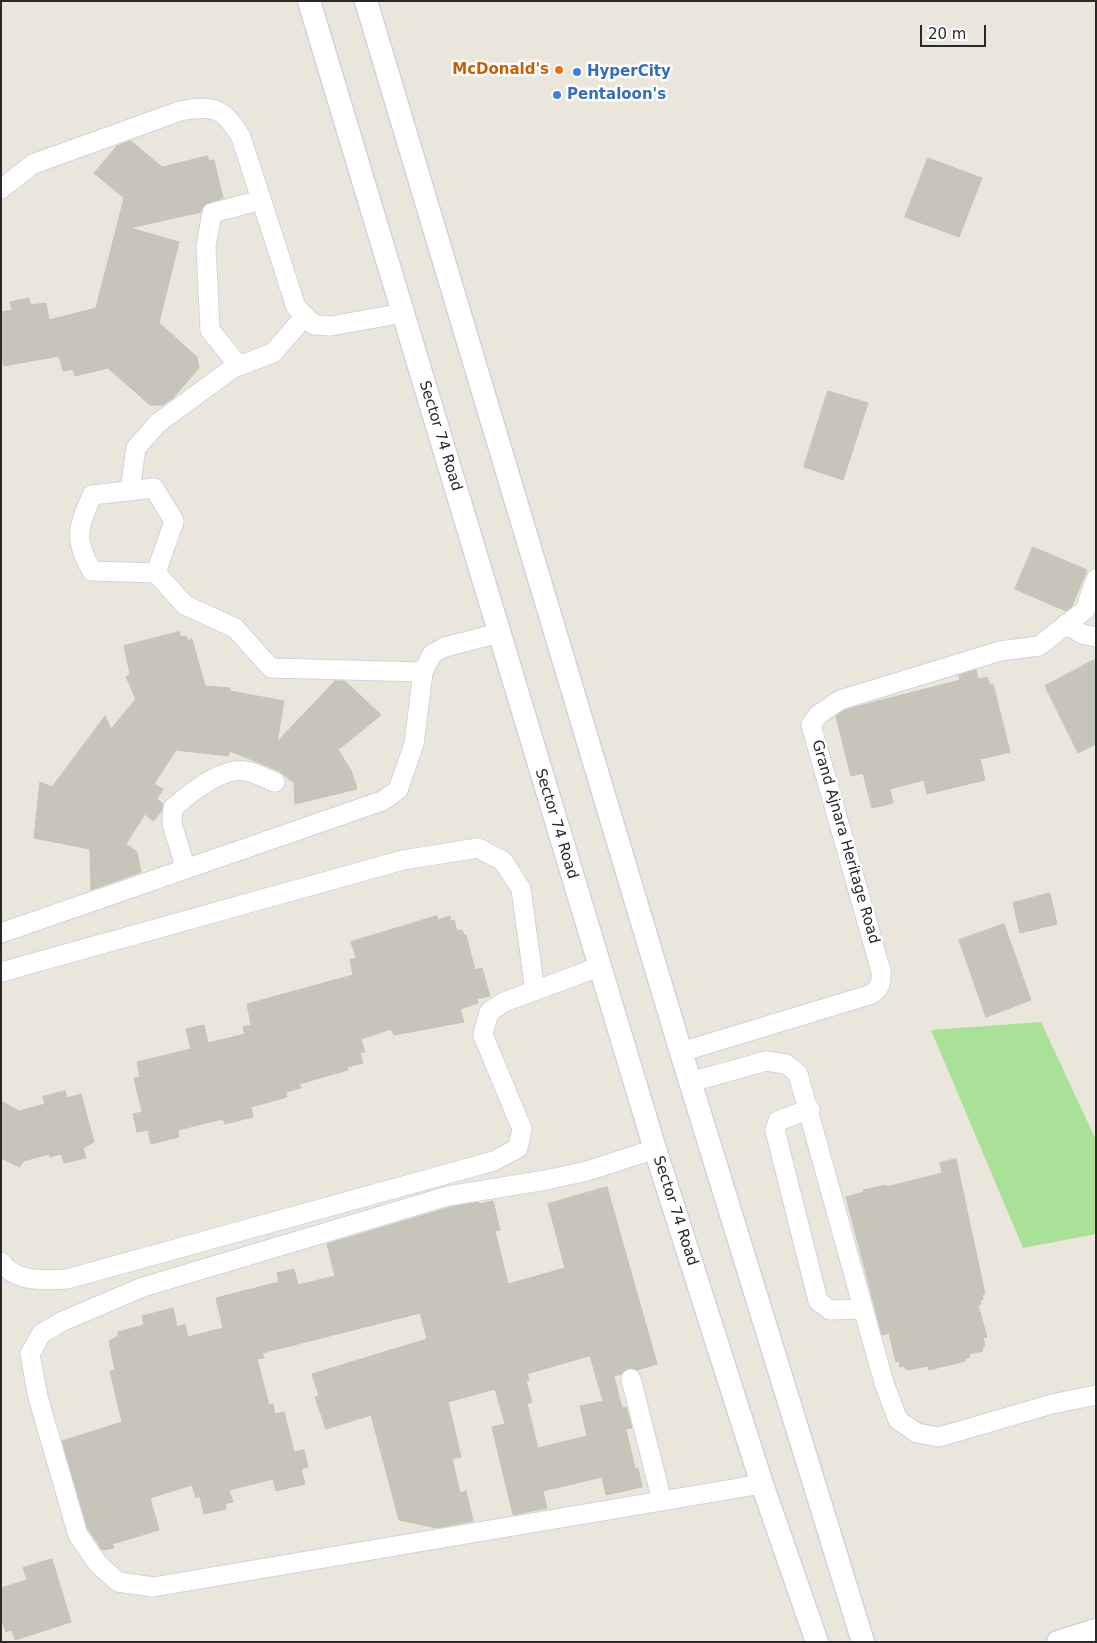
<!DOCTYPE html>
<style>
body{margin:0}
#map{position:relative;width:1097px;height:1643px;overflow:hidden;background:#ebe6db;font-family:"DejaVu Sans",sans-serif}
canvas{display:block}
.frame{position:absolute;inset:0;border:2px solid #292929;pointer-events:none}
.scale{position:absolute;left:920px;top:25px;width:66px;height:22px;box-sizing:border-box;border:2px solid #292929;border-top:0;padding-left:6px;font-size:15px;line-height:18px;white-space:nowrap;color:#292929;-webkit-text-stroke:4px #fff;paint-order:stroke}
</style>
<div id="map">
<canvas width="1097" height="1643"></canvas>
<div class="frame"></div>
<div class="scale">20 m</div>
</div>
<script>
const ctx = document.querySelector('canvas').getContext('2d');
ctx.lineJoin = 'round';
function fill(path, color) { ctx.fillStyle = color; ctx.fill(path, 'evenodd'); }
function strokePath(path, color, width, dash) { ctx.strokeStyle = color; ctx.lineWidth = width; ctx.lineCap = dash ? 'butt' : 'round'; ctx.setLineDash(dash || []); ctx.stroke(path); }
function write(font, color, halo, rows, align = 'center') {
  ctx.font = font + ' "DejaVu Sans",sans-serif'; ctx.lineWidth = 5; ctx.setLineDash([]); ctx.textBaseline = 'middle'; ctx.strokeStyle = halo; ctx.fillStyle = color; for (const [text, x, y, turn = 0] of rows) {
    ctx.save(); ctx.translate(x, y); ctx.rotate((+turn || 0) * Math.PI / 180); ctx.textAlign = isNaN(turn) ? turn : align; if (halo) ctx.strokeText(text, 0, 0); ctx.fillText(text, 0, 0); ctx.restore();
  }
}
const green = new Path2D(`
 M1041,1022L1096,1140V1234L1023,1248L931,1030Z`);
const building = new Path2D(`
 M131,141L162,167L207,156L209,161L214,160L223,198L204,205L201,212L130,228L179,242L159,323L197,357L199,368L173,398L163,405H150L108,368L75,376L73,369L63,371L59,356L4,366L1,348V312L12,310L10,302L29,298L31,305L46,303L49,320L96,308L124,198L94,173L117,146Z
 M928,158L982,178L959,237L905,217Z
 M828,391L868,403L843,480L804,467Z
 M1033,547L1087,570L1072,606L1066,611L1015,589Z
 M179,632L181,637L186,636L188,641L192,639L205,686L230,688V691L284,701L277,742L335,681H345L381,715L338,750L351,770L357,789L295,804L294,783L279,771L230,751L228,756L176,750L154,784L163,789L157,799L163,804L162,811L153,821L145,814L126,844L137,852L141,872L91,890L90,849L34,838L40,782L52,787L105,716L111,729L136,699L126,677L130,674L124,646Z
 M1096,659V744L1078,753L1045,686Z
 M976,670L978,679L987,677L990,685L993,684L1010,752L980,759L985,780L927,794L924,780L890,789L893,803L872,808L863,773L851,776L836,716L845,710L863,705L960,680L959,675Z
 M1050,893L1057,924L1020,933L1013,903Z
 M437,916L438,920L450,916L451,921L454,920L457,931L462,930L464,935H466L475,970L482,968L490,996L477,999L478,1003L460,1009L464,1022L394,1035L391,1029L361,1039L365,1052L360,1053L363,1063L347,1067L348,1070L299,1084L301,1088L286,1092L287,1097L251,1107L253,1117L225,1124L223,1119L178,1130L179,1137L151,1144L148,1130L137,1132L133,1114L142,1112L134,1078L140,1077L137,1062L191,1049L186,1029L204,1025L208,1043L245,1034L243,1027L251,1025L247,1004L353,975L350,960L356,958L351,942Z
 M1004,924L1031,1000L986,1017L959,940Z
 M65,1091L67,1098L81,1094L94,1142L83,1148L86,1158L64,1163L61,1154L50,1157V1154L23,1161L20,1167L1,1158V1101L19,1111L45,1104L43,1097Z
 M956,1159L985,1294L982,1295L983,1299L980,1300L981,1304L978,1305L987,1337L983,1338L985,1346L982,1347L983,1351L969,1354L970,1357L965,1359V1361L929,1370L928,1366L907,1370L904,1366L900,1367L899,1361L896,1362L889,1333L882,1335L846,1197L864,1192L863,1190L886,1185V1187L942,1173L940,1163Z
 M607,1187L657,1364L637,1370L628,1368L621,1374L614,1376L622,1408L626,1407L632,1428L626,1429L635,1469L638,1468L642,1487L606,1495L602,1477L543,1491L547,1508L513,1515L492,1427L505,1424L495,1389L448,1402L461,1457L452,1459L460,1493L466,1491L473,1521L437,1528L399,1520L371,1415L326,1429L315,1397L319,1396L312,1374L427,1339L420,1313L262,1353L264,1358L257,1359L269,1405L273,1404L275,1414L284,1412L294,1452L304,1450L308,1467L301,1469L305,1484L276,1491L273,1479L229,1490L233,1502L225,1504L226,1509L204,1514L200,1496L196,1498L192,1485L150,1498L159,1530L112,1544L114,1548L102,1550L87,1527L62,1441L122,1422L110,1371L115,1370L109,1341L118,1336V1332L144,1325L142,1316L173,1308L177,1327L185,1324L188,1337L223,1328L216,1298L279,1282L277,1273L294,1269L298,1285L335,1276L327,1244L451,1207L478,1202L479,1204L493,1201L500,1230L495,1231L508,1284L565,1268L548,1204ZM590,1356L603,1401L580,1406L587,1436L538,1448L527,1404L532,1402L526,1381L529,1380L527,1374Z
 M52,1559L71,1622L15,1640L12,1630L6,1632L1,1618V1588L27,1580L23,1568Z`);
const minor = new Path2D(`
 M1,189L33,164L180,111C213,105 223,107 241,137L296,307L314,325L331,326L403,313
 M239,366L210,330L206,246L212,213L261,200
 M130,490L136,448L158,423L233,368L273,353L305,316
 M156,573L92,571C73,538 78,528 92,495L154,488L174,521L156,573L185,605L235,628L271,668L423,672
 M1066,624L1082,634L1096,637
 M186,869L172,824L173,808C189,794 222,767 245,771C255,772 266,779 275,782
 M1,933L382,801L398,790L414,744L423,672L432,654L445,647L499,633
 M1,972L403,860L478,848L503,861L521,889L535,991
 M681,1052L869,995C880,990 882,983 881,971L811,725L818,715L840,700L1000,651L1039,646L1085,610L1096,579
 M691,1082L766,1061L786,1064L798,1074L884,1383L898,1420L917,1433L939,1437L1052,1404L1096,1395
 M810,1109L778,1121L775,1130L818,1301L830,1310L862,1309
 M655,1149L587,1171L546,1180L448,1196L143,1287L63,1321L41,1334L30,1354L38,1397L78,1535L98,1564L118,1582L153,1587L762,1484
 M1,1262C16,1283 45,1280 67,1279L494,1161L518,1148L522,1129L483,1035L489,1012L504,1002L599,967
 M631,1379L662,1501`);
const tertiary = new Path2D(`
 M309,1L655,1149L762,1484L817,1642
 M366,1L681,1052L863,1642
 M1058,1642L1096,1630`);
const markers = [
 [559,70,5,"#e8710a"],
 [577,72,5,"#3f7fe0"],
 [557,95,5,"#3f7fe0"]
];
const foodNames = [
 ["McDonald's",549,70]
];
const shopNames = [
 ["HyperCity",587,72],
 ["Pentaloon's",567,95]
];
const streetNames = [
 ["Sector 74 Road",440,436,73],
 ["Sector 74 Road",556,824,73],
 ["Grand Ajnara Heritage Road",845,842,74],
 ["Sector 74 Road",675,1211,72]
];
fill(green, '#aae198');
fill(building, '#c7c4ba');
strokePath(building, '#c6c2b5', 1);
strokePath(minor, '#d0d2e2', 21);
strokePath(tertiary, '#d0d2e2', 25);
strokePath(minor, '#fff', 19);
strokePath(tertiary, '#fff', 22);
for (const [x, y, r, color] of markers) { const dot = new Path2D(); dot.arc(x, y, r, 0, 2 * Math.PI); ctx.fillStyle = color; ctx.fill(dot); strokePath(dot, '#fff', 2); }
write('bold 15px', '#c56008', '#fff', foodNames, 'right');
write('bold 15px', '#366cbe', '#fff', shopNames, 'left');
write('15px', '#292929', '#fff', streetNames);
</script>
